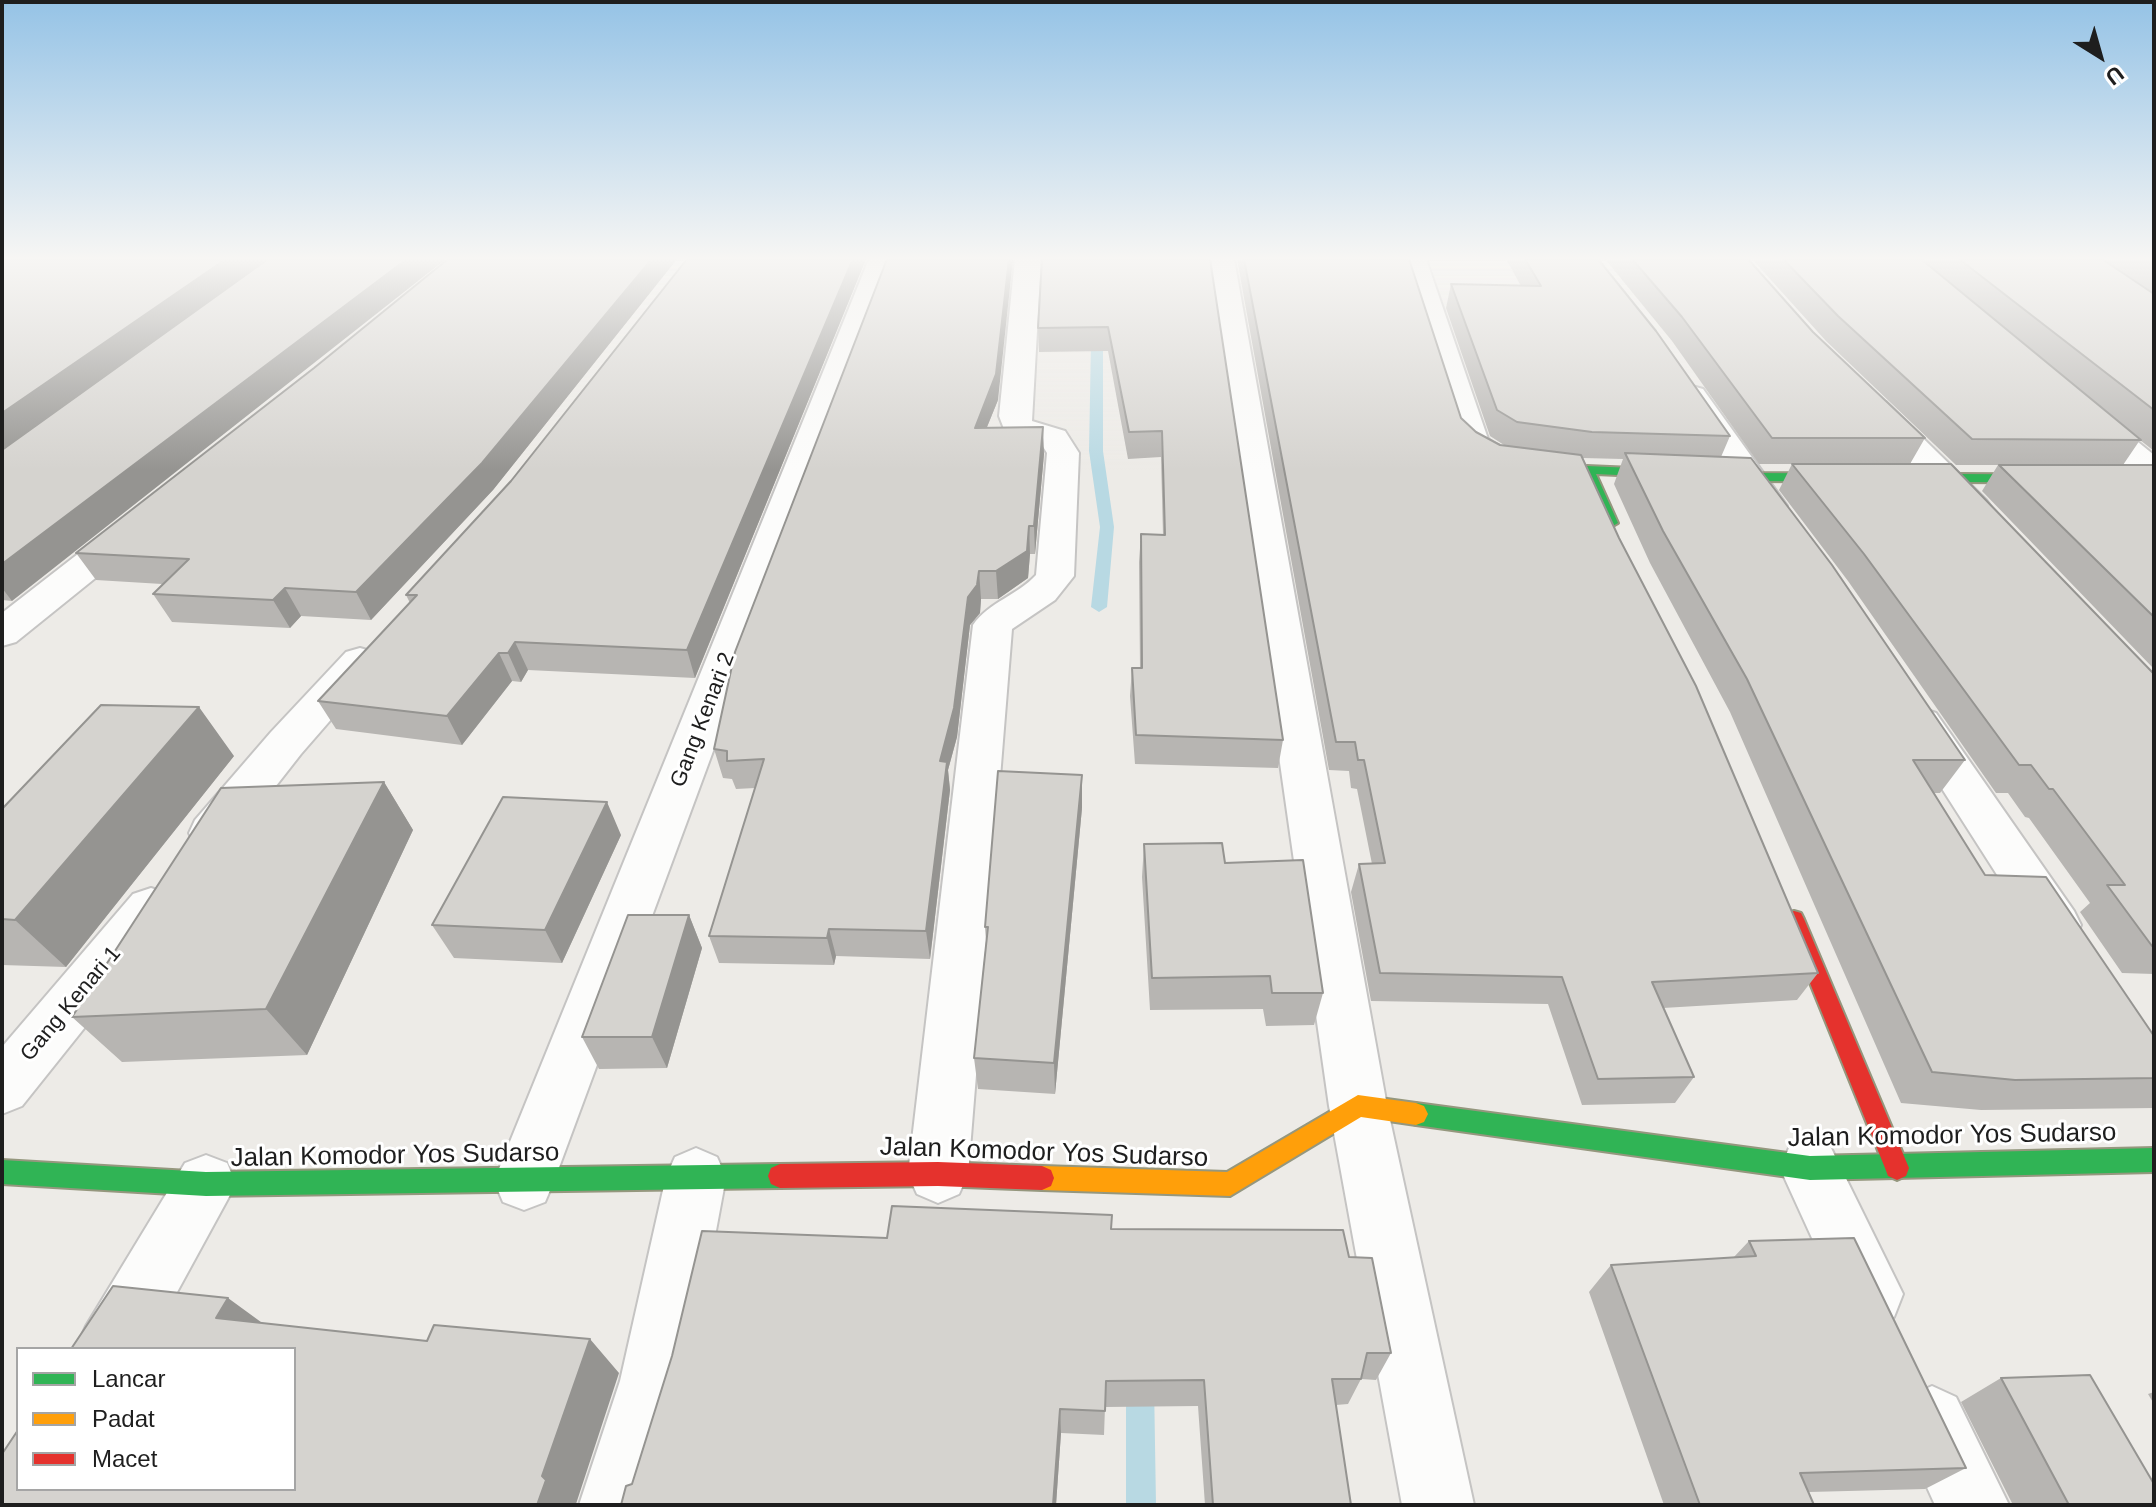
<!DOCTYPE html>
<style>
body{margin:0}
#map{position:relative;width:2156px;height:1507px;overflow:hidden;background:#edebe7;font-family:Helvetica,sans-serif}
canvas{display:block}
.frame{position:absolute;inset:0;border:4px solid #1e1e1e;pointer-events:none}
.legend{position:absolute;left:16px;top:1347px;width:280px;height:144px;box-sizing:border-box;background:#fff;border:2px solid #a5a5a5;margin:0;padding:10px 14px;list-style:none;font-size:24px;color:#1e1e1e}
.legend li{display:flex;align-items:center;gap:16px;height:40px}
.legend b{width:40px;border:2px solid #a5a5a5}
.north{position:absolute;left:2060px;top:16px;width:80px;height:80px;-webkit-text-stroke:6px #fff;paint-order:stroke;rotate:143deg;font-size:22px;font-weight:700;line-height:32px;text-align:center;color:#1e1e1e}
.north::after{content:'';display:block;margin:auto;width:28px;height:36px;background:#1e1e1e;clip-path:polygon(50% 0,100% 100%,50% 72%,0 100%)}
</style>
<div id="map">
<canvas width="2156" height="1507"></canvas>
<div class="frame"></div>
<ul class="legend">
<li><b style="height:10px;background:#30b455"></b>Lancar</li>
<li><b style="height:10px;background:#ff9f0a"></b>Padat</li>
<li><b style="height:10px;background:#e5322d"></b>Macet</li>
</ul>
<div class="north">U</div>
</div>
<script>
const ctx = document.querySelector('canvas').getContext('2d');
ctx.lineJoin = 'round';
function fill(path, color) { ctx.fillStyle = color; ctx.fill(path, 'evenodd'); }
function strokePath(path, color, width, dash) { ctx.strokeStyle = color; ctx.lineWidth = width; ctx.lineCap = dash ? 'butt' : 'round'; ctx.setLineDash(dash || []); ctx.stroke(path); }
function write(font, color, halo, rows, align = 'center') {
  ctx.font = font + ' Helvetica,sans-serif'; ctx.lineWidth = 6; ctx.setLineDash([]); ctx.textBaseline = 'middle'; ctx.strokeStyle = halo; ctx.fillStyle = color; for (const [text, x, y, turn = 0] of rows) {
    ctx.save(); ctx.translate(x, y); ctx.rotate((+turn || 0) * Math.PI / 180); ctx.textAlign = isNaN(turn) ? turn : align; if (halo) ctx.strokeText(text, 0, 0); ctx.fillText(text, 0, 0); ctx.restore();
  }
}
const stream = new Path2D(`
 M1097,339L1103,342V451L1114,527L1107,607L1099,612L1091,607L1100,527L1089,451L1091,342Z
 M1140,1369L1150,1373L1154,1383L1156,1505H1126V1383L1130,1373Z`);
const street = new Path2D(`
 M869,259H895L554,1181L545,1202L524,1210L503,1202L494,1181Z
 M1015,259H1041L1032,421L1065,431L1079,453L1074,576L1055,600L1012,629L968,1174L959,1194L938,1203L917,1194L908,1174L973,625C989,602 1018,595 1036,575L1047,453L1042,445L1006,434L999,416Z
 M1208,259H1234L1387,1106L1474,1505H1402L1329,1106Z
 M1400,259H1426L1488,439C1498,447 1514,450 1521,461L1517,468C1494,474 1470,462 1457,443Z
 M1692,386L1703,389L1782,499L1787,506L1782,513L1770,516L1758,513L1677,395L1681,389Z
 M1875,400L1886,402L1986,500L1991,507L1986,514L1974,517L1962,514L1864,416L1859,409L1864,402Z
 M2085,406L2096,408L2154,455V482L2142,479L2074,422L2069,415L2074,408Z
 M132,519L145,522L150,530L145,538L16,642L2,646V613L119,522Z
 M360,648L374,652L380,661L374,670L301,754L229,846L212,851L195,846L189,833L195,820L271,732L346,652Z
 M1921,708L1936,713L2074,911L2081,925L2074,939L2056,945L2038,939L1900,723L1906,713Z
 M151,888L169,894L176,908L169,922L22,1106L2,1114V1047L133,894Z
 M1810,1139L1831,1148L1903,1294L1894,1317L1871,1326L1848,1317L1780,1168L1789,1148Z
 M696,1148L717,1157L726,1177L688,1381L651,1505H579L620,1381L666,1177L675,1157Z
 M206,1155L227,1163L236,1184L146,1349H76L86,1326L185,1163Z
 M1932,1386L1956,1397L2009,1505H1935L1897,1421L1908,1397Z`);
const fast = new Path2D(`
 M1587,466L1748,473L2154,475V483L1748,481L1596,474L1618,523L1611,527L1604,523L1580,470Z
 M1416,1103L1810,1156L2154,1148V1172L1810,1180L1416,1125L1408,1122L1404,1114L1408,1106Z
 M2,1160L206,1172L780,1164L789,1168L792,1176L789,1184L780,1188L206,1196L2,1184Z`);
const slow = new Path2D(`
 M1358,1095L1416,1103L1424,1106L1428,1114L1424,1122L1416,1125L1361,1117L1230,1196L1042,1190L1033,1186L1030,1178L1033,1170L1042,1166L1227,1172Z`);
const jam = new Path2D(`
 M1794,911L1801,913L1804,919L1909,1168L1906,1176L1897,1180L1888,1176L1885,1168L1784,919L1787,913Z
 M938,1162L1042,1166L1051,1170L1054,1178L1051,1186L1042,1190L938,1186L780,1188L771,1184L768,1176L771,1168L780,1164Z`);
const wall = new Path2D(`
 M2,259L12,601L2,600Z
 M448,259H677L493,490L371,620L301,616L290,628L172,622L153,594L162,584L96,580L76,553L314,368Z
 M687,259H866L695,678L528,670L521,682L512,681L462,745L336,729L318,701L410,603L406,595L511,481Z
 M1210,259L1283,740L1278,768L1135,764L1130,696L1132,668H1140L1139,562L1141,534L1163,535L1161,457L1128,459L1108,351L1039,352L1038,328Z
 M1237,259H1409L1461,418L1476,432L1500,445H1504L1490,436L1446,308L1451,284L1521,286L1506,259H1598L1730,436L1721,457L1965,760L1940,793H1934L1985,875L2154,1036V1108L1981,1110L1901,1103L1730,712L1650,563L1614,484L1623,459L1582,458L1818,973L1797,1000L1663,1008L1694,1077L1675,1103L1582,1105L1548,1004L1371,1001L1351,892L1359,864H1372L1357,789L1351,788L1349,771L1329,770Z
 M1605,259H1748L1813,332L1925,438L1910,464L2154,674V974L2122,973L2080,912L2090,903L2029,818L2025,817L2008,793H1996L1848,581L1779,490L1792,464H1759L1672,341Z
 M1752,259H2154V451L2140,440L2123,465H2154V669L1982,491L1998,465H1956L1826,341Z
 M998,400L987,427L1044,454L1035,554H1030L1028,578L998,599H981L980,613L970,625L957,737L948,770L950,790L930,959L836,956L834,965L719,963L709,936L755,788L736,789L732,779L723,778L714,749Z
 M234,756L66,967L2,965V809Z
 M384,782L413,830L307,1055L122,1062L72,1017Z
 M1082,808L1055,1094L978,1089L974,1058L986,941L985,927Z
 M621,835L562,963L454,958L432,925Z
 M1144,844L1225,863L1323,993L1314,1025L1266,1026L1263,1009L1150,1010L1142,877Z
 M689,915L702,948L667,1068L599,1069L582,1037Z
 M1111,1229L1349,1257L1391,1353L1376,1380L1361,1379L1348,1404L1336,1405L1351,1505H1205L1198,1406L1105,1407L1104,1435L1061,1433L1056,1505H621L632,1484L887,1238Z
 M1749,1241L1966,1468L1925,1489L1809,1492L1814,1505H1664L1589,1292L1611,1265L1733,1258Z
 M2001,1378L2154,1505H2013L1961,1402Z
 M2154,1392V1404L2148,1394Z`);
const shadedWall = new Path2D(`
 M226,259H271L2,452V413Z
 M407,259H446L12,601L2,588V564Z
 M652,259H677L493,490L371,620L356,592Z
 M853,259H866L695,678L687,650Z
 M1009,259H1013L998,400L976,454L975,428Z
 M1043,427L1044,454L1035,554L1034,526Z
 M1029,526L1030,554L1028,578L998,599L996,571Z
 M979,571L981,599L980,613L970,625L957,737L948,770L950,790L930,959L926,931L940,761L968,597Z
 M285,588L301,616L290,628L273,600Z
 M515,642L528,670L521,682L508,653Z
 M499,653L512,681L462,745L447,716Z
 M199,707L234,756L66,967L15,920Z
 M1082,775V808L1055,1094L1054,1063Z
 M384,782L413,830L307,1055L266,1009Z
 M607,802L621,835L562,963L545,930Z
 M689,915L702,948L667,1068L652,1037Z
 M829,929L836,956L834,965L827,938Z
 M228,1298L276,1333L216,1318Z
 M590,1339L619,1373L576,1504L577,1505H537L542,1476Z
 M1060,1409L1061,1433L1056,1505H1053Z`);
const building = new Path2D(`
 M2,259H226L2,413Z
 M268,259H407L2,564V450Z
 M448,259H652L482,463L356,592L285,588L273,600L153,594L189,559L76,553L314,368Z
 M687,259H853L687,650L515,642L508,653H499L447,716L318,701L417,595H406L511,481Z
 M887,259H1009L996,374L975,428L1043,427L1034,526H1029L1027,551L996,571H979L977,585L968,597L954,708L940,761L947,762L926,931L829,929L827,938L709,936L764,759L727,761V751L714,749L735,652Z
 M1042,259H1210L1283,740L1136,735L1132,668H1142L1141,534L1165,535L1162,431L1129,432L1108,327L1038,328Z
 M1244,259H1409L1461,418L1476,432L1500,445L1581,455L1619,538L1696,686L1818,973L1652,982L1694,1077L1598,1079L1562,977L1380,973L1359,864L1385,863L1364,760H1358L1355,742H1336Z
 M1525,259H1598L1656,331L1730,436L1592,432L1517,422L1497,410L1451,284L1541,286Z
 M1632,259H1748L1813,332L1925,438H1772L1682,317Z
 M1783,259H1921L2141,440L1972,439L1838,316Z
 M1959,259H2102L2154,294V410Z
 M1625,453L1751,458L1832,565L1965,760H1913L1985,875L2046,877L2154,1036V1078L2015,1080L1932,1072L1747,679L1663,531Z
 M1792,464H1951L2154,674V946H2152L2107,885H2125L2053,789H2049L2031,765H2019L1864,554Z
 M1999,465H2154V617Z
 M101,705L199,707L15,920L2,919V809Z
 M998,771L1082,775L1054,1063L974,1058L988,927H985Z
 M384,782L266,1009L72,1017L221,788Z
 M503,797L607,802L545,930L432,925Z
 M1222,843L1225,863L1303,860L1323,993H1272L1270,976L1152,978L1144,844Z
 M628,915H689L652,1037H582Z
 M892,1206L1112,1215L1111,1229L1343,1230L1349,1257L1372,1258L1391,1353H1367L1361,1379H1332L1351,1505H1213L1204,1380L1106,1381L1105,1411L1060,1409L1053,1505H621L626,1486L632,1484L672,1356L702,1231L887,1238Z
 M1854,1238L1966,1468L1800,1473L1814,1505H1700L1611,1265L1756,1256L1749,1241Z
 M113,1286L228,1298L216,1318L427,1341L434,1325L590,1339L542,1476L546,1480L537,1505H2V1454L18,1430V1489H294V1349H71Z
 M2090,1375L2154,1484V1505H2069L2001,1378Z`);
const streetNames = [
 ["Gang Kenari 2",703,720,-69],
 ["Gang Kenari 1",71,1004,-50]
];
const nearStreetnames = [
 ["Jalan Komodor Yos Sudarso",1952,1136,-1],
 ["Jalan Komodor Yos Sudarso",1044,1153,2],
 ["Jalan Komodor Yos Sudarso",395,1156,-1]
];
fill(stream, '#b8d9e3');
strokePath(street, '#c5c4c3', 4);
strokePath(fast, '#95977e', 4);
strokePath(slow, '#95977e', 4);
strokePath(jam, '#95977e', 4);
fill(street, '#fcfcfb');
fill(fast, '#30b455');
fill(slow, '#ff9f0a');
fill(jam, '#e5322d');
fill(wall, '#b7b5b2');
fill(shadedWall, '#959491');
fill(building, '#d5d3cf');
strokePath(building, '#959491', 2);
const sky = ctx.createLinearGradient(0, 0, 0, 470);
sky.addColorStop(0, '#95c3e6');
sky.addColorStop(0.55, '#f7f6f4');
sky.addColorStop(1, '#f7f6f400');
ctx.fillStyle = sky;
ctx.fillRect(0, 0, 2156, 470);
write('22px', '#1e1e1e', '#fff', streetNames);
write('26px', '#1e1e1e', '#fff', nearStreetnames);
</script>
